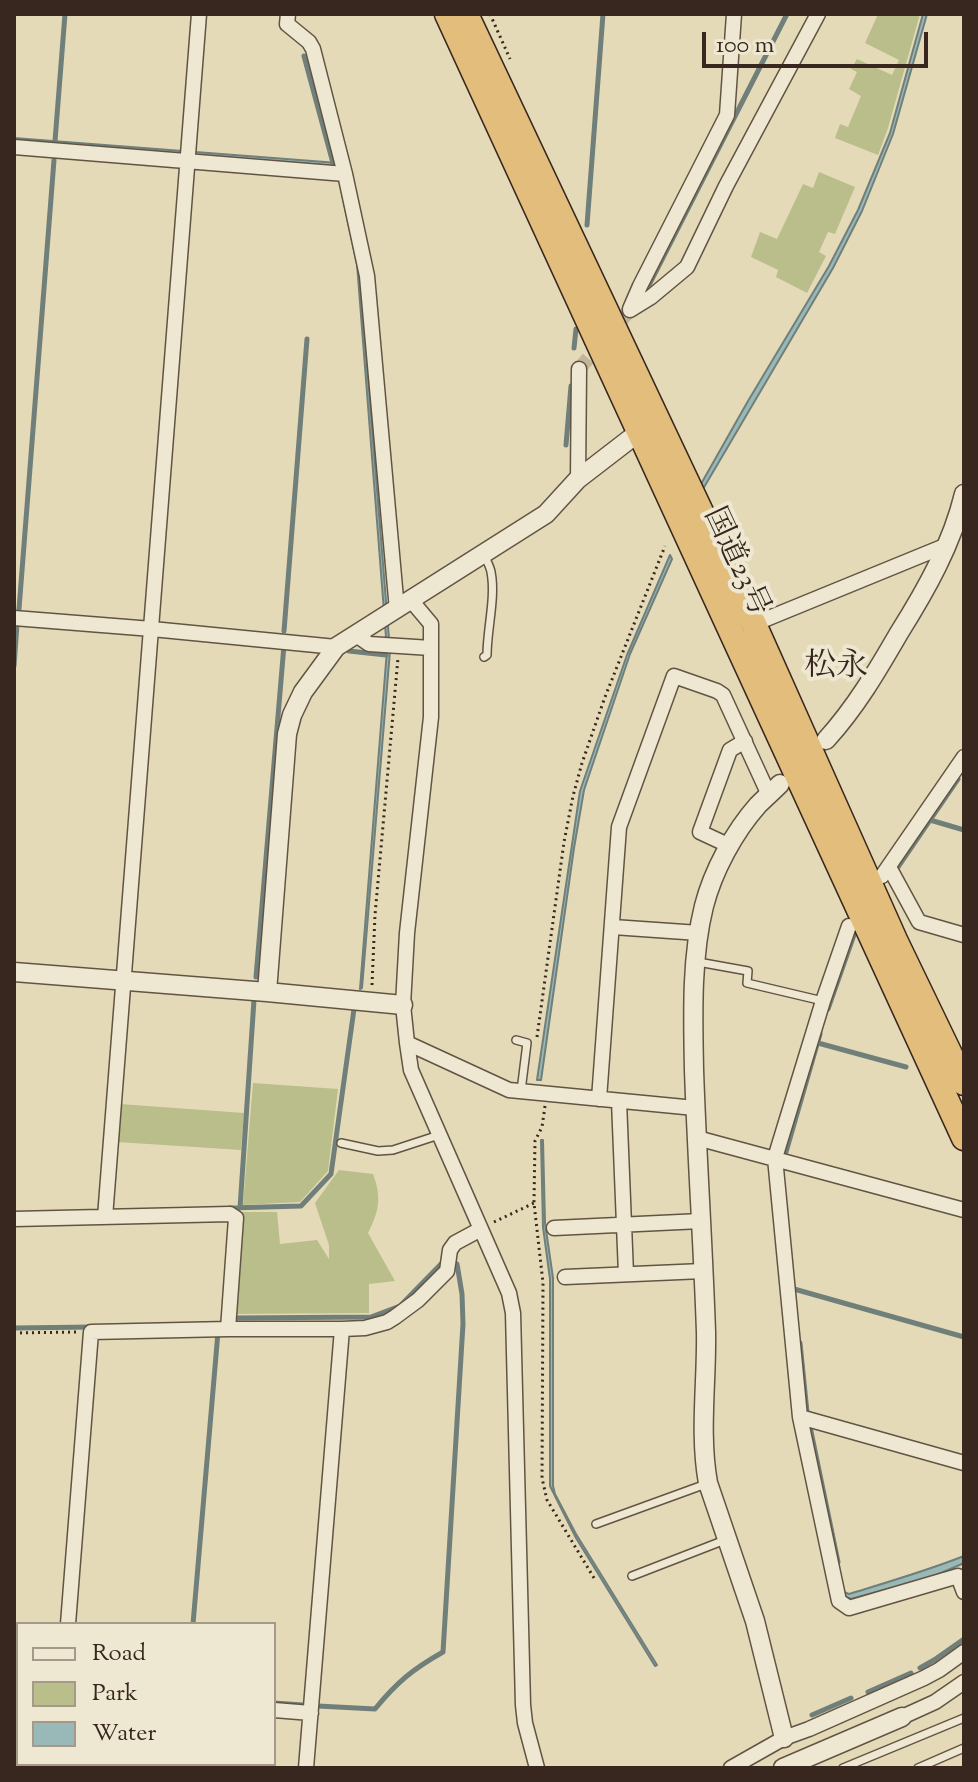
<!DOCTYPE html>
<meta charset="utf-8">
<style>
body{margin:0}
#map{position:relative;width:978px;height:1782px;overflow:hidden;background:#e5dab8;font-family:"Sorts Mill Goudy",serif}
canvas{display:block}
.frame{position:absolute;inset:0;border:16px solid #37271e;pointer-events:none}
.legend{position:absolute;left:16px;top:1622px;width:260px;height:144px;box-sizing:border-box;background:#eee7d1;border:2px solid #a59a89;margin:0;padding:10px 14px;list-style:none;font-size:24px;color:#37271e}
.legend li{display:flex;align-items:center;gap:16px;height:40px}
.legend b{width:40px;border:2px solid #a59a89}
.scale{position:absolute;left:702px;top:32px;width:226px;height:36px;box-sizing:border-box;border:4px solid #37271e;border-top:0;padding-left:10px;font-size:24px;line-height:28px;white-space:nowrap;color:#37271e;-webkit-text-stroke:6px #eee7d1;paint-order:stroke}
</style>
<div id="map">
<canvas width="978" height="1782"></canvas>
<div class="frame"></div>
<ul class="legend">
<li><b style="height:10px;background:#eee7d1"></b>Road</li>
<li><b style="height:22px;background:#b9be8b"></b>Park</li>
<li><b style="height:22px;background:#98b9b7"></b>Water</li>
</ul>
<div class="scale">100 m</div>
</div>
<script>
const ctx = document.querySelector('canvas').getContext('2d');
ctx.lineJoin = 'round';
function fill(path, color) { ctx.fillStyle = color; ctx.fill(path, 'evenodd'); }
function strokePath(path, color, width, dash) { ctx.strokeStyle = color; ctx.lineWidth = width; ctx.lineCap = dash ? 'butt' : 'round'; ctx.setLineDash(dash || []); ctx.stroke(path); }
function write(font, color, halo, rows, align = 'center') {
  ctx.font = font + ' "Sorts Mill Goudy","Noto Serif JP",serif'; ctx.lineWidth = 8; ctx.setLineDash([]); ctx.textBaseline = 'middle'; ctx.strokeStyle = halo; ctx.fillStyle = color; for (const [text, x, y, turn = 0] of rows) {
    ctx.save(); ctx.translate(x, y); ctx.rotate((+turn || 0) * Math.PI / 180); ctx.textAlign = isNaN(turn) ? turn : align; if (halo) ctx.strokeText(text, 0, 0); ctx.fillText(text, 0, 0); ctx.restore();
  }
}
const green = new Path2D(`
 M878,14H920L888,128L878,155L835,138L840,124L848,127L861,96L849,89L857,72L851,69L857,59L892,75L899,60L865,43Z
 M819,172L855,187L835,234L828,232L819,252L826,256L807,293L776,277L778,270L751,257L760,232L777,239L803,184L813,188Z
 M253,1083L338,1089L328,1171L300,1202L243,1205Z
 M120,1104L244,1113L241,1150L117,1142Z
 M339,1170L373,1174C382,1198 379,1211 368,1233L395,1281L369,1284V1313L233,1314L239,1212H277L280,1244L317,1240L329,1259V1245L315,1203Z`);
const water = new Path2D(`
 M923,14H927L893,134L862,211L833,268L703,489L701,484L748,401L829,266L858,210L890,133Z
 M14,138L338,163L359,264L390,651L362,988L360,989L387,650L357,264L336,166L14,141Z
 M670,555L672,559L630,654L584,790L574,848L541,1080H537L580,791L627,655Z
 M541,1140H543L545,1223L553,1278V1486L555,1494L576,1534L657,1665L655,1666L576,1538L550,1486V1279L543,1227Z
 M964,1556V1563L932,1577L851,1599L844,1596V1592L849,1594C888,1582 926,1571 964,1556Z`);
const stream = new Path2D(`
 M304,56L333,163
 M55,141L65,14
 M587,225L603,14
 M649,285L787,14
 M574,348L576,329
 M566,445L571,386
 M19,609L54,160
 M284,631L307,339
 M349,651L386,655
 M14,666L17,624
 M930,820L964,830
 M898,867L958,779
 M256,977L284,645
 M828,1009L854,935
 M818,1043L906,1067
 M786,1152L820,1034
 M230,1208L301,1206L331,1174L354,1009
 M240,1208L254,1000
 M794,1289L964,1337
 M232,1318L371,1317L400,1306L441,1264
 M14,1328L93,1327
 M800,1343L807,1412L838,1562
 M193,1624L218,1332
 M920,1668L934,1660L964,1639
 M868,1692L911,1673
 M274,1703L303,1705
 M318,1706L375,1709C397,1682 413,1669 443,1652L463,1324L462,1294L457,1264L453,1263
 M812,1715L851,1698
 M182,1768V1764`);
const minorTunnel = new Path2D(`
 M579,369L630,310`);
const path = new Path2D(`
 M490,14L510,59
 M372,985L375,915L398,658
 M537,1037L564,842L573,796L582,763L605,697L665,546
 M545,1106L542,1127L535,1141L534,1203L543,1283L542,1478L547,1500L594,1578
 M494,1222L534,1203
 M14,1333L76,1332`);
const service = new Path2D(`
 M484,657L487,655C487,629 496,597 491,572C490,566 486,560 484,554
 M698,962L748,971L747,983L823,1001
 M516,1040L527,1043L521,1091
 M341,1143L378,1151L393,1150L439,1135
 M596,1524L706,1484
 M632,1576L725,1540
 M843,1768L964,1718
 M918,1768L964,1748`);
const minor = new Path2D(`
 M288,14L287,24L309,42L313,49L345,174L367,276L397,610
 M14,147L345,174
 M630,309L640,286L727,115L734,14
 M630,310L651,297L687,267L726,186L818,14
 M578,479L579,369
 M410,599L431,624V717L407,933L403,1005L407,1043L411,1070L509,1293L513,1313L523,1705L525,1723L537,1768
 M14,618L152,629L336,647
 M754,624L947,545
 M356,635L369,644L431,648
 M730,846L700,832L730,750L745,741
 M889,867L919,922L964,935
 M882,876L964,757
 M849,926L823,1001L775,1158L800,1417L839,1601L849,1608L958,1576L964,1592
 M613,927L699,933
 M407,1043L509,1090L695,1108
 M599,1099L619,827L674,676L717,691L723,695L769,795
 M619,1101L626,1274
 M697,1138L964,1210
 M105,1217L199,14
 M14,1219L230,1214L236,1218L228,1329L91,1332L68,1624
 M554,1228L701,1221
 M565,1277L703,1271
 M228,1329H342L365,1328L387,1322L395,1317L418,1300L447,1271L450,1250L455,1243L481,1229
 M800,1417L964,1463
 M14,1689L18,1690
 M274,1710L311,1713
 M902,1717L935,1702L964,1682
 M57,1768V1764
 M306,1768L342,1329
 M731,1768L784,1738L809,1729L924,1678L939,1670L964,1652`);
const tertiary = new Path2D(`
 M826,740C856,707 877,671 899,633C926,590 952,544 964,494
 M780,784C773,791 765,798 758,805C734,832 713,871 704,906C691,958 693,1017 694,1070C697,1157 703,1244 706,1332C707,1382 699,1433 708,1483L755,1621L784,1738
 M14,972L267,992L403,1005
 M267,992L287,734L292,715L303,692L336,647L546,514L578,479L639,432
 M783,1768L902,1717`);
const trunk = new Path2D(`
 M447,14L964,1138
 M466,14L754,624L895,940L964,1083`);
const streetNames = [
 ["国道23号",734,563,65]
];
const neighbourhoodNames = [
 ["松永",836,670]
];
fill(green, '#b9be8b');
fill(water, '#98b9b7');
strokePath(water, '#717f7a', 2);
strokePath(stream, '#717f7a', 5);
strokePath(minorTunnel, '#c2b699', 14, [14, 7]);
strokePath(service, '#625444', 10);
strokePath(minor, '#625444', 17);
strokePath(tertiary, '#625444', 21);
strokePath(trunk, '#37271e', 27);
strokePath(path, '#37271e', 3, [2, 4]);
strokePath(service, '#eee7d1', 7);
strokePath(minor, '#eee7d1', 14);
strokePath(tertiary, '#eee7d1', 18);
strokePath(trunk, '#e2bd7c', 24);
write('30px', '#37271e', '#eee7d1', streetNames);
write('32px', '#37271e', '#eee7d1', neighbourhoodNames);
</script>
